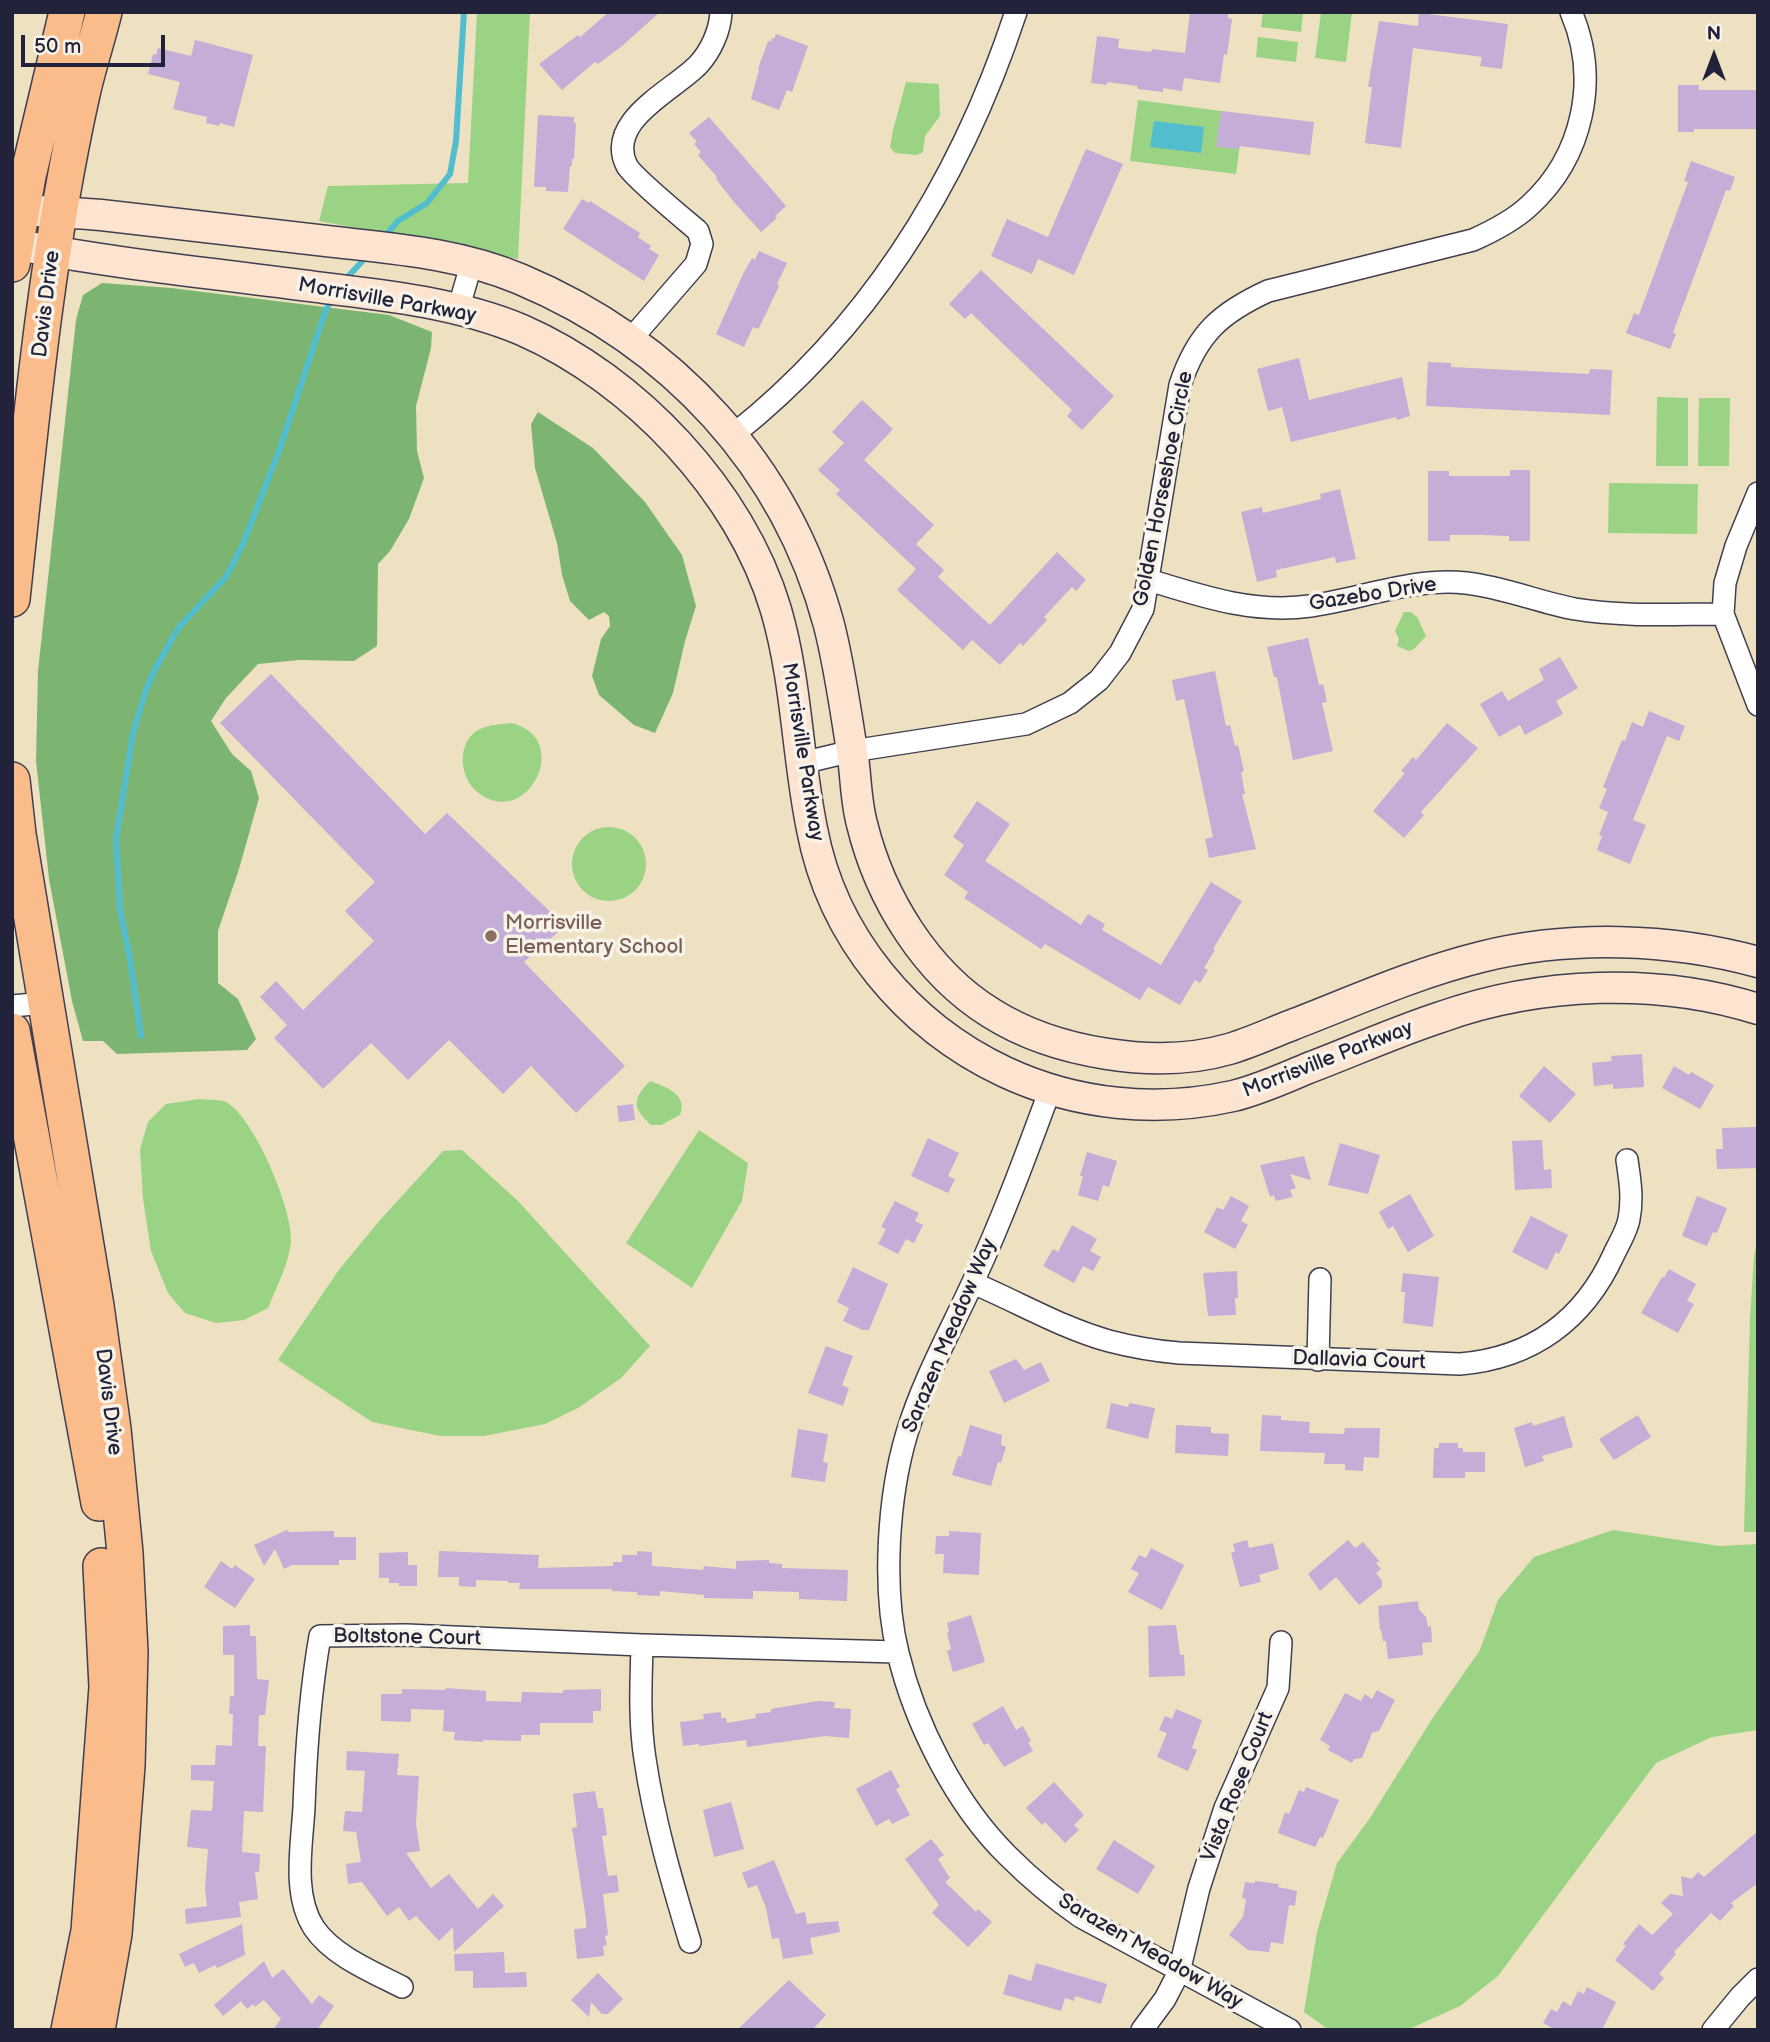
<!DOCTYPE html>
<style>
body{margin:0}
#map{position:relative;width:1770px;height:2042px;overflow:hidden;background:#ede1c1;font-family:"Balsamiq Sans",sans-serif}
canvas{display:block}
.frame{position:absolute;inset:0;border:14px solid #22223b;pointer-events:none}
.north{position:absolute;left:1679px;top:21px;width:70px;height:70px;-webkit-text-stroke:5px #f7f3e8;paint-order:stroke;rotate:0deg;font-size:19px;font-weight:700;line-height:28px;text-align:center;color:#22223b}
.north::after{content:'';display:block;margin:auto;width:24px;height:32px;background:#22223b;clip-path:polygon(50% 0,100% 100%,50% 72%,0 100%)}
.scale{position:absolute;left:21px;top:35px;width:144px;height:32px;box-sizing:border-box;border:4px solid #22223b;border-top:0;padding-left:9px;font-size:21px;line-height:24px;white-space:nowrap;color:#22223b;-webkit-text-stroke:5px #f7f3e8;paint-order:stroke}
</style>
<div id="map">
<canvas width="1770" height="2042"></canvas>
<div class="frame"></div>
<div class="north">N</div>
<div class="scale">50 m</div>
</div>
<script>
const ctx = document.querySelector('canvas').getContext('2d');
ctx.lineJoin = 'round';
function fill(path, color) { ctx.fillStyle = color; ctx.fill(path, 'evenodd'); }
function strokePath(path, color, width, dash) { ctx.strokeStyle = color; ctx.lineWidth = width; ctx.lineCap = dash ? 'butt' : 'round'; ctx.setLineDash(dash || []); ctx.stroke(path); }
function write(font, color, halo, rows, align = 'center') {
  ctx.font = font + ' "Balsamiq Sans",sans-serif'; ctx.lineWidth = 7; ctx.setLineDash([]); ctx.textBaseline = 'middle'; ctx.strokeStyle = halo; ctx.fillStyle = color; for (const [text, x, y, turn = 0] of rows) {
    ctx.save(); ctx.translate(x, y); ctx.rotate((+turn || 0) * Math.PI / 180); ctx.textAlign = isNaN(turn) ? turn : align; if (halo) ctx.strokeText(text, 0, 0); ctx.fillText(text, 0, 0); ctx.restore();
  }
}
const green = new Path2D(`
 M477,12H530L518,259L319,221L328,186L468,183Z
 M1263,12H1303L1301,32L1261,27Z
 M1321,12H1352L1346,62L1315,58Z
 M1258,37L1298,42L1296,62L1256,57Z
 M906,82L939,84L940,116L925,136L923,152L917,155L895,153L890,147L893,130Z
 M1138,100L1244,114L1236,174L1130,161Z
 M1657,397L1688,398V466H1656Z
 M1699,398H1730L1729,466H1698Z
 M1609,483L1698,484L1697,534L1608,533Z
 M1404,612H1411L1417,617L1426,636L1414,649L1409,651L1397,646L1399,639L1395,631Z
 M511,723C576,738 525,835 475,790C459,775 457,740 480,729C489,725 502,724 511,723Z
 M572 864a37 37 0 1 1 74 0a37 37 0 1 1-74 0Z
 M650,1081C666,1087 688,1094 680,1115L661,1125H651C632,1107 632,1100 650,1081Z
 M199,1099C206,1100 219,1099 226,1102C254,1117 293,1210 291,1241C289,1264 276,1288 268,1308L244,1320L216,1323L185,1313L168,1293L151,1251L143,1199L140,1149L148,1122L166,1104Z
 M699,1130L748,1163L742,1201L692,1288L626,1243Z
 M462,1150L518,1201L650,1346L621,1378L578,1408L545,1424L484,1436H440L372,1422L278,1360L338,1271L380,1220L443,1151Z
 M1758,1239V1532H1744L1750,1319L1754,1256Z
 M1613,1530L1719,1546L1758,1544V1730L1712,1737L1656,1763L1498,1976L1460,2006L1407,2030H1329L1304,2012L1317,1932L1337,1863L1370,1818L1432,1719L1480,1650L1498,1600L1534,1557Z`);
const forest = new Path2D(`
 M102,283L171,288L389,315L432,332L431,348L416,406L417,451L424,478L409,519L390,551L378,564L377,646L354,661L299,660L258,664L226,698L211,721L232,754L251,771L259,798L239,869L218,931V983L238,999L256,1039L247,1050L117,1054L103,1041H83L72,1001L49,879L36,761L38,671L76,320L83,295Z
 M538,412L593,448L645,502L682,555L696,606L685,641L673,693L655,733L634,725L599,695L592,676L601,639L610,626L609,616L604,612L589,620L570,601L562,575L557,543L535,468L531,424Z`);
const water = new Path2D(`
 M1154,121L1204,127L1201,153L1150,147Z`);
const stream = new Path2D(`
 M384,237L398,221L427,203L450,174L456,141L464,12
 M344,281L367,256
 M141,1036L130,959L120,909L116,839L133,733L146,690L155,669L179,627L226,577L243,544L279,451L325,312L332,298`);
const building = new Path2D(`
 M609,12H660L622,46L598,64L595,62L562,90L539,64L578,35L580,37Z
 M1190,12H1228V18L1232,19L1227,55L1224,54L1220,83L1184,78L1182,91L1163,88V92L1138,89L1137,86L1107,82V85L1091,83L1097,36L1119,39L1118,48L1151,52L1152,49L1185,53Z
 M1419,13L1508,24L1502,69L1480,66L1482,57L1413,48L1401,148L1365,143L1372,87H1368L1379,21L1418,26Z
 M776,34L808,46L792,92L787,90L779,110L751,99L759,70L758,69L768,41L771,42L772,38L774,39Z
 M195,40L253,55L234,127L220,123L219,126L206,123L207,117L173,109L180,82L148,74L153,54L156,55L158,48L191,56Z
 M1678,85H1699V90H1758V129H1694V132H1678Z
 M1221,111L1314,122L1310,155L1240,146L1239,149L1216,147Z
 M538,115L574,117V123H576L574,159H572V166H570L568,192L546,191V187H534Z
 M709,117L786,206L775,216L777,218L761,232L733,201L716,179L717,177L698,155L701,152L694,144L697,142L689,133Z
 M1086,149L1123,164L1074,275L1038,259L1032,274L991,256L1007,219L1048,237Z
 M1691,161L1735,177L1730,191L1726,190L1673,333L1676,334L1670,349L1626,333L1634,313L1639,315L1688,182L1684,181Z
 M582,199L589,203L590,201L640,233L638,237L651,246L649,249L659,255L644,281L563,229Z
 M759,251L787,263L777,284L779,286L760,326L758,329L753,327L744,347L716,334L743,274L752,258L755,260Z
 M981,270L1114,396L1082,430L1067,416L1072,410L971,313L965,319L949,304Z
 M1299,358L1309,400L1402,377L1410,416L1397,420L1396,417L1291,442L1282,407L1268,411L1257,369Z
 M1428,362L1451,363V367L1589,374L1590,369L1612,370L1610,415L1426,406Z
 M862,400L893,429L864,460L934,525L916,544L944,570L938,577L990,625L1057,552L1086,580L1076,591L1072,587L1044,617L1047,620L1023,646L1020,643L1000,665L972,640L963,650L897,590L916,569L836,494L840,490L818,470L844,443L832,432Z
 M1510,470H1530V541H1509V536L1483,535H1450V541H1428V471H1449V476H1510Z
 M1340,489L1356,559L1336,563L1335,557L1276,570L1277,577L1257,582L1241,512L1262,507L1263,513L1321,499L1320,494Z
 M1308,638L1319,685L1323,684L1327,702L1322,703L1333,751L1293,760L1277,677H1274L1267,647Z
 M1560,657L1578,688L1556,701L1563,714L1525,735L1520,725L1499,737L1480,704L1502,691L1508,701L1544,680L1539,669Z
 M1215,671L1226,726L1230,725L1235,746L1238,745L1244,771L1241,772L1245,794H1242L1256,849L1209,858L1205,839L1213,837L1184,699L1176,701L1172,680Z
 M271,674L425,834L447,813L565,926L524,962L625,1066L576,1113L531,1066L503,1094L449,1040L408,1080L371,1043L323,1089L274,1038L287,1025L260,997L276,981L303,1010L374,941L345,911L375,882L220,723Z
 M1649,711L1685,726L1679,741L1667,736L1633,820L1646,825L1630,864L1597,850L1602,836L1599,835L1608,812L1599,808L1607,789L1603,787L1622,740L1625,741L1632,722L1643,727Z
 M1447,723L1478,748L1421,812L1424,815L1404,838L1373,811L1405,773L1401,771L1413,757L1416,760Z
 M977,801L1010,824L985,861L1081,925L1088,914L1105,924L1102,930L1161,965L1211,882L1242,901L1213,949L1215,950L1204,968L1208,970L1200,983L1195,980L1180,1005L1148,987L1140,1000L1045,944L1041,949L964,898L968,892L944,875L964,845L953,837Z
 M1642,1054L1644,1087L1613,1089V1084L1594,1086L1592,1063L1612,1061L1611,1056Z
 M1544,1066L1576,1094L1550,1123L1519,1096Z
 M1674,1066L1689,1075L1691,1072L1714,1085L1700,1109L1662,1088Z
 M633,1104L635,1120L619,1122L617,1106Z
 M1757,1127L1758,1168L1717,1169L1716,1149H1723L1722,1128Z
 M928,1138L959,1153L948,1176L955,1179L948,1193L911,1176Z
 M1542,1140L1544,1170L1551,1169L1552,1188L1515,1190L1512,1141Z
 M1340,1143L1380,1155L1368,1194L1328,1185Z
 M1087,1152L1117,1161L1109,1187L1103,1185L1098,1201L1078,1195L1083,1176H1080Z
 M1304,1156L1311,1180L1290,1174L1296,1188L1290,1190L1293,1197L1276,1201L1274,1195L1270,1197L1260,1165Z
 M1410,1194L1434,1236L1408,1252L1393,1226L1388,1229L1379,1212Z
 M1231,1196L1249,1206L1241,1221L1248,1225L1235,1249L1204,1232L1217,1207L1223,1210Z
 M1697,1196L1727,1208L1717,1233L1713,1232L1707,1246L1682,1236Z
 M895,1201L919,1213L915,1221L923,1225L914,1243L906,1239L898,1254L878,1244L886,1229L881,1227Z
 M1531,1216L1568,1235L1559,1254L1556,1252L1547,1270L1512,1252Z
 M1072,1225L1097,1239L1090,1251L1101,1257L1093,1271L1083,1266L1074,1283L1043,1266L1053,1249L1058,1252Z
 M853,1267L888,1284L869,1330H863L843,1321L849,1308L837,1302Z
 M1669,1269L1696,1284L1687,1301L1694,1304L1678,1333L1641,1313L1662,1277L1664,1278Z
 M1237,1271L1238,1298H1235L1236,1315L1208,1316L1203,1273Z
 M1403,1273L1439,1277L1433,1327L1403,1323L1405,1292H1401Z
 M826,1346L853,1356L842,1385L849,1388L843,1406L808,1393Z
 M1016,1359L1024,1370L1041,1362L1050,1381L1004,1403L989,1371Z
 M1111,1403L1128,1407L1129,1403L1155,1408L1148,1439L1106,1428Z
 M1262,1415L1281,1416V1420L1310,1422L1309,1433L1344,1434L1345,1428H1380L1379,1458L1364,1457L1363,1471L1345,1470V1464H1324L1325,1453L1260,1451Z
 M1638,1415L1651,1437L1614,1460L1599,1439Z
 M1564,1416L1573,1447L1542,1456L1544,1461L1525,1467L1514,1428L1532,1422L1533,1426Z
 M970,1425L1002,1435L1001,1445L1006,1447L1001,1463L998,1462L991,1486L952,1475L958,1456L961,1457Z
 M1176,1425L1211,1427V1433L1229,1434L1228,1456L1175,1453Z
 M798,1429L828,1434L823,1462L828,1463L825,1482L791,1477Z
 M1439,1443H1458V1448H1463V1452H1485V1472H1465V1478H1433L1434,1448H1439Z
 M289,1529L287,1532L334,1531V1537H356V1560H339V1565H292L284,1569L275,1549L264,1566L254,1545Z
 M949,1531L981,1533L979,1575L943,1573L944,1554H935L936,1536H949Z
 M1247,1540L1249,1548L1273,1543L1279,1569L1259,1575L1261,1582L1240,1587L1231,1553L1235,1551L1233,1544Z
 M1348,1540L1355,1548L1363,1542L1379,1561L1376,1563L1381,1569L1376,1573L1382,1581V1587L1359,1605L1336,1577L1320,1591L1308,1574Z
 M1151,1548L1184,1565L1162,1610L1128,1592L1139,1573L1131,1569L1139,1555L1146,1558Z
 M439,1551L539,1555L538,1568L613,1566V1562H622V1555H637V1551L652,1552V1566L703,1570L704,1566L736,1569V1561L769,1560V1563L782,1564V1568L848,1570L847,1601L799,1599V1592L753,1591V1599L704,1598V1595L660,1591V1596L637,1595V1592L612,1591V1589H519L520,1583H508V1581L476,1580V1587L459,1586V1577H438Z
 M408,1552V1565H417V1586H399V1583H389V1578H379V1553Z
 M221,1561L232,1569L235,1565L255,1579L235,1608L204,1587Z
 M1418,1601L1419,1610L1426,1617L1428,1627L1431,1626L1432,1642L1422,1643L1423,1655L1388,1659L1386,1641H1383L1381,1630H1380L1378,1606Z
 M971,1615L985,1662L953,1672L947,1651L951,1649L947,1633L949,1632L947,1623Z
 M250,1625V1636H256L257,1679L269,1680L265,1715H259L258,1746H266L263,1812L244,1811L242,1852L260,1854L259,1872H255L258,1899L239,1902L241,1917L186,1924L185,1909L207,1906L205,1888L208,1849L187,1847L191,1810L212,1811L214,1781L191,1780V1765H215L216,1745L232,1746L233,1714H229L230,1696H234V1655H223V1626Z
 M1176,1625L1180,1655H1184L1185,1676L1149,1677L1148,1626Z
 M446,1688L486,1691V1701L521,1702L522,1692L563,1693V1690L601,1689V1711H593V1723H540V1735H521V1741L483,1740V1742L454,1740L455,1732L443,1731L444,1710L411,1709V1722L381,1721V1694H402V1689L445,1690Z
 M1377,1690L1395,1700L1379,1731L1372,1733L1362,1758L1354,1759L1352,1763L1328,1750L1330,1746L1320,1740L1345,1693L1361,1701L1365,1694L1372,1699Z
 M818,1701L835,1702L834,1708L851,1709L849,1738L825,1736L747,1747L746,1740L699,1746V1744L683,1746L680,1722L704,1719L703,1714L721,1712V1718H726L727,1723L756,1718L755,1714L771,1712V1709Z
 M1003,1706L1016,1730L1023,1726L1031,1741L1028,1742L1033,1751L1004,1767L988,1743L984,1745L972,1724Z
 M1176,1709L1202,1720L1192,1748L1197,1750L1188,1771L1157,1757L1167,1733L1159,1730L1165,1716L1172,1719Z
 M347,1751L399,1754L397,1775L419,1776L416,1824L420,1851L406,1853L431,1888L449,1874L478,1909L493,1894L504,1906L454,1952L453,1927L439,1941L416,1916L409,1921L399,1907L387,1916L362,1882L348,1884L346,1864L361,1862L356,1832L343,1831L345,1811L362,1812L365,1771L346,1770Z
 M891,1770L900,1787L896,1789L910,1815L892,1824L889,1819L876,1826L856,1789Z
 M1054,1782L1084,1815L1074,1825L1079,1830L1065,1843L1045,1822L1042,1825L1026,1808Z
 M1306,1787L1339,1800L1323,1838L1320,1837L1315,1847L1278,1833L1285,1812L1289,1814L1299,1790L1304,1792Z
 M595,1791L598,1808H603L607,1835L602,1836L608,1876L617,1875L619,1892L603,1894L608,1935L605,1936L607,1945L603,1946L604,1956L577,1959L574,1929L586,1928V1919L572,1828L577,1827L573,1794Z
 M731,1802L744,1849L714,1857L703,1810Z
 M1758,1831V1883L1731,1903L1734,1906L1720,1921L1711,1913L1674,1952L1676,1954L1659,1974L1664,1978L1653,1991L1615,1960L1626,1946L1623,1944L1639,1924L1652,1935L1673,1914L1661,1903L1670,1894L1683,1896L1681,1876L1692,1879L1698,1872L1704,1877Z
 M931,1839L944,1855L938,1859L950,1878L945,1882L976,1912L978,1909L992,1922L968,1947L932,1913L939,1905L905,1859Z
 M1114,1840L1155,1866L1138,1894L1096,1869Z
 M774,1860L796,1914L805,1912L807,1924L838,1921L840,1932L810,1938L813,1954L783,1959L779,1938L772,1939L766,1908L757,1885L748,1888L742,1873Z
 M1255,1881L1279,1884L1278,1887L1297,1891L1295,1906L1289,1905L1283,1944L1271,1942L1269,1952L1248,1950L1229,1935L1243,1917L1246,1899L1242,1898L1245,1882L1255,1883Z
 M242,1924L245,1955L217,1968L215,1965L199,1973L194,1963L185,1967L179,1954Z
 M504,1952L505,1973L526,1972L527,1987L473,1988V1971H455L454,1954Z
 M264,1961L272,1978L283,1969L312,2004L319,1995L334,2006L317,2030H273L281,2019L264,2000L255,2007L253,2004L247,2009L241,2001L223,2016L214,2005Z
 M1036,1963L1107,1984L1101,2004L1075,1996L1074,2001L1065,1998L1061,2011L1003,1994L1009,1974L1031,1981Z
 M598,1973L623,1999L608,2014H602L591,2002L589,2017L571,2000Z
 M789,1980L826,2015L812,2030H737Z
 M1587,1987L1616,2002L1602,2030H1556L1543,2023L1551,2009L1557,2012L1563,2001L1571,2006L1578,1991L1584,1994Z`);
const street = new Path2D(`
 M458,310L472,262
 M631,339L696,264L702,244L698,231C684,219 634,178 627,166C604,121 674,90 698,65C711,51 720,31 721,12
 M733,435C872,325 961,179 1016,12
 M1758,493L1736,546L1725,583L1723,614L1758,705
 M1149,580C1201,596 1254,614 1310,606C1361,599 1414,577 1466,583C1503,587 1538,602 1575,609C1624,617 1673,614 1723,614
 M802,763L852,751L1026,724L1070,703L1099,680L1120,653L1143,609L1180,385C1197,334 1220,313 1268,291L1473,240C1493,231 1513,221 1529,206C1583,157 1600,79 1571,12
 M12,1006L45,1003
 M1050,1090C1026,1155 1002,1220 973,1282C950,1332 923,1380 907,1433C888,1496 882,1589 898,1653C915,1724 956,1805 1008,1856C1031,1879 1055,1899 1081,1917L1290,2030
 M973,1283C1018,1302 1062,1328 1109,1341C1132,1347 1155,1351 1179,1353L1460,1364C1532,1358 1584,1320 1614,1254C1619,1243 1627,1231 1629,1219C1633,1199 1630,1180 1627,1160
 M1318,1360L1320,1279
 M642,1645C641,1683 639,1721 645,1759C654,1821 672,1882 690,1942
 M402,1987C373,1972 333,1956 314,1928C292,1894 302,1845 304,1807C306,1748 310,1694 320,1636L406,1635L642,1645L897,1652
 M1142,2030L1165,1999L1179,1972L1199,1888L1225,1808L1278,1688L1281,1642
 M1713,2030L1740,1997L1758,1979`);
const secondary = new Path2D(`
 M12,208C42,213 71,212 101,215C179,224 257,233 335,242C398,249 461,254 520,279C672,343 786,465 829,625C840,668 846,714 853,757C856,779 856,802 862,824C880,898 926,973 991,1013C1054,1053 1157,1070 1229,1049C1250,1043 1271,1033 1292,1025C1354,1001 1416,973 1481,957C1570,935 1670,938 1758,962
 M29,247C124,265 220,274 316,287C384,295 458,303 522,330C634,379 741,491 776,610C797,682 797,756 812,829C832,936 907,1026 1005,1072C1076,1105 1156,1113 1233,1096C1258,1090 1282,1079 1306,1069C1351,1052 1395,1032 1441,1017C1539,982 1658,977 1758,1009`);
const primary = new Path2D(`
 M12,264L28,176L67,12
 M12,599C30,431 45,260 82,94C88,67 97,40 104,12
 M12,780L18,834L96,1306L113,1429L125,1553L130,1652L127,1766L114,1934L97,2030
 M12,1031L99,1503
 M69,2030L89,1931L107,1687L101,1566`);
const markers = [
 [491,936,7,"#8d6e63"]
];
const streetNames = [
 ["Morrisville Parkway",387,301,10],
 ["Davis Drive",47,304,-83],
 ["Golden Horseshoe Circle",1164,489,-79],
 ["Gazebo Drive",1373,595,-9],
 ["Morrisville Parkway",802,752,81],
 ["Morrisville Parkway",1328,1060,-21],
 ["Sarazen Meadow Way",950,1336,-67],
 ["Dallavia Court",1359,1361,2],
 ["Davis Drive",108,1402,83],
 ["Boltstone Court",407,1638,1],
 ["Vista Rose Court",1238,1787,-68],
 ["Sarazen Meadow Way",1150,1952,30]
];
const educationNames = [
 ["Morrisville",505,924],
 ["Elementary School",505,948]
];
fill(green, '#9bd385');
fill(forest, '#7cb572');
fill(water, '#52becd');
strokePath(stream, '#52becd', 6);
fill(building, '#c4add6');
strokePath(street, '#403f4f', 24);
strokePath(secondary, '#403f4f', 33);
strokePath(primary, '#403f4f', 38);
strokePath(street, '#fff', 21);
strokePath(secondary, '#fde4d1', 30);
strokePath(primary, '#fabc8b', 35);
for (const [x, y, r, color] of markers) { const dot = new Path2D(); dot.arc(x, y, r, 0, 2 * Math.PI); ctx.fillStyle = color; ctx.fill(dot); strokePath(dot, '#f7f3e8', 2.5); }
write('21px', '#22223b', '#f7f3e8', streetNames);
write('21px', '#785e54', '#f7f3e8', educationNames, 'left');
</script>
